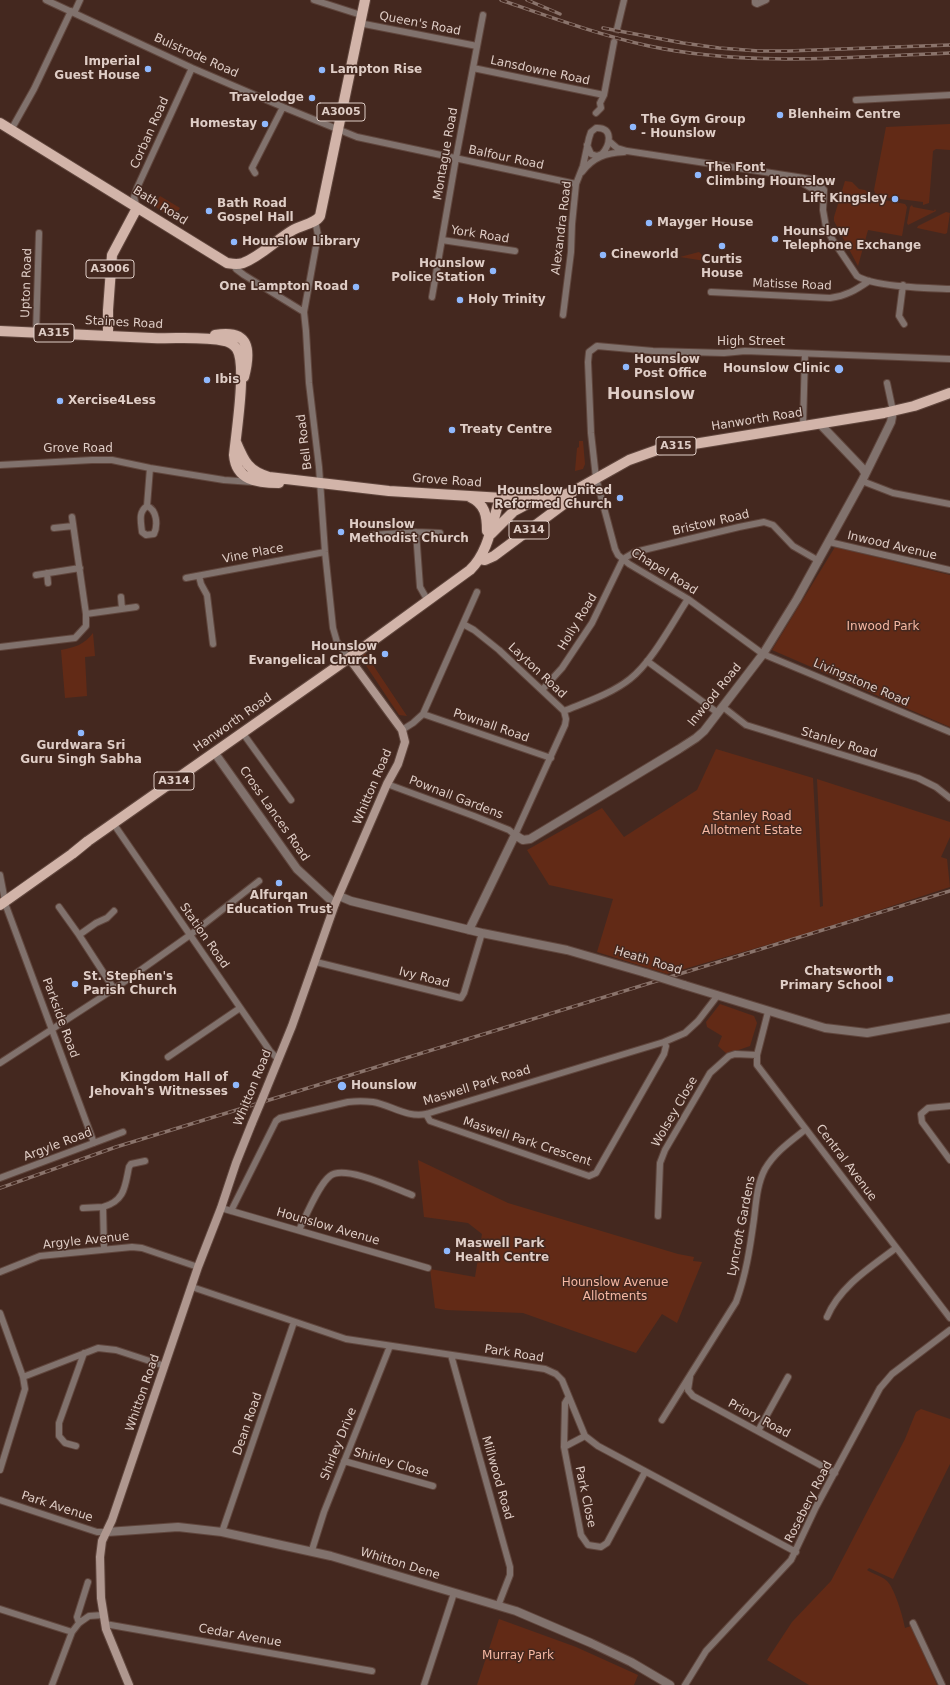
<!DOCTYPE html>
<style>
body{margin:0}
canvas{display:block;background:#44281f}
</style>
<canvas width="950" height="1685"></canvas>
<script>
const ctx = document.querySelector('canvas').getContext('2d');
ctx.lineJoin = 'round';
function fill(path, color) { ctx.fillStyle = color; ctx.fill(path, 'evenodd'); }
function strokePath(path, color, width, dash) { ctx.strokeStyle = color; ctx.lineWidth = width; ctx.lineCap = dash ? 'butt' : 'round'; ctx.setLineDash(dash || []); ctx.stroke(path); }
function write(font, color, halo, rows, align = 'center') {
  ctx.font = font + ' "DejaVu Sans",sans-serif'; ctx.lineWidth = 3; ctx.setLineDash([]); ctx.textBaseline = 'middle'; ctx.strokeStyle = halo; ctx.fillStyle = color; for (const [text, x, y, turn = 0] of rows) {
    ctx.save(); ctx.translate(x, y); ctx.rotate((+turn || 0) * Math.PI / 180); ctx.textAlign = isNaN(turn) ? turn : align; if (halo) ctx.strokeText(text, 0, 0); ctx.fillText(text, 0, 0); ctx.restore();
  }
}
const green = new Path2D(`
 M950,124V150L936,149L933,151L929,203L923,205V202L876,196L874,190L886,127Z
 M845,181L852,182L859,189L865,190L874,198L905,204L907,207L902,236L868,230L858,266L834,221V217Z
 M160,196L180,208L173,218L154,206Z
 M912,205L913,207L934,211L935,209L936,211L908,225L907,223L910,207Z
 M946,212L950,213L947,233L945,234L917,228L918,226Z
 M699,252L706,259L705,261L680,257Z
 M579,441H583L585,464L583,469L575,471L577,448L579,447Z
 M835,547L950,575V727L772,650Z
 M93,633L95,656L85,657L87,696L65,698L61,650C75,647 84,645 93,633Z
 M365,653L407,716L399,715L363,661V655Z
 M716,749L813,778L820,907L823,906L817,779L950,822V837L941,857L947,859L950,887L815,931L667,974L597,952L613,899L549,885L527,850L602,808L624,837L697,790Z
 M720,1004L754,1016L757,1023L750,1046L727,1054L718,1046L722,1036L707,1027L706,1022Z
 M418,1160L508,1203L678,1254L694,1257L693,1261L702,1262L677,1323L662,1314L636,1353L523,1313L446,1310L435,1308L430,1269L475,1277L482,1234L468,1223L424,1217Z
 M921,1409L950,1419V1464L893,1579L869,1568L867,1570C873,1574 882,1576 887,1581C895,1589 903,1617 905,1628L911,1626L937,1685H809L767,1660L792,1622L831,1581L905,1439L916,1412Z
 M499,1619L576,1647L638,1675L634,1685H477Z`);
const minorTunnel = new Path2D(`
 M614,42L617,29`);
const minor = new Path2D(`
 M46,0L192,68L283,107L357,137L576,184
 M314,0L361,15
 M755,0V3L757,4L766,0
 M74,13L80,0
 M359,23L477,46
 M617,29L624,0
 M473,68L604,95
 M856,100L950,95
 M596,113L601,108L600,103L604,95L614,42
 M11,130L34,89L71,11
 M609,141L617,148L627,151L804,178L815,180L824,190L823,210L826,227L832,239L857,276C874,287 928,288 950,289
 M582,172C593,157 606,153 624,152
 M255,173L252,168L283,107
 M794,178L811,188L824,190
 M137,208L134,197L137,188L192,68
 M315,221L318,235L304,312L306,331L309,383L319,467L325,552L333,628L337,642L349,658
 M442,240L515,251
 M233,264L236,269L244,275L304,312
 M903,285L899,316L904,324
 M711,292L830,298C846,296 856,290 869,281
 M432,297L456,158L483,15
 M563,315L571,252L572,224L576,184L583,166L589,138L591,132L596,128C614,127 610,145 602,154L597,156L591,154L587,145
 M36,333L39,233
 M950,359L745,351L724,353L653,351L597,346L589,352L588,362L591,433L596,478L615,549L618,555L629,564L688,599L763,654L950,732
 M887,383L893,411
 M803,426L805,354
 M0,465L92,460H112L150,468L224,480L252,482
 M862,481L893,493L950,504
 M147,506C138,512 141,522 142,532L146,535L154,534C158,525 157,510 147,506L150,468
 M54,528L73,526
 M372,535L416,532
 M829,542L950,570
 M47,573L48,583
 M36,575L80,568
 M199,576L201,584L207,595L213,644
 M186,578L325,552
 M121,597L122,609
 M428,601L420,587L416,532L440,533
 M86,614L136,607
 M0,647L75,638L86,626V614L72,517
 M647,661L718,713
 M542,690L562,668L592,623L623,559L635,552L739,527L764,522L773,525L793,546L819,561
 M723,707L746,725L918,778L936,787L950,798
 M564,711C586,702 611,694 630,679C652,662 672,623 688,599
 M423,714L551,758
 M402,730L413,723L423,714L477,592
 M242,732L291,800
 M387,784L474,816L509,830L515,835L565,725L566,719L564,711L499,650L474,630L463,624
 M113,823L270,1051L278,1059
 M0,875L6,906L94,1143
 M59,907L79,935
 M114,911L107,918L96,923L79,935L114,989
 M316,962L461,998L464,993L482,933
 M768,1012L757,1055V1065L950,1318
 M168,1057L240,1008
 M0,1063L114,989L190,935L259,881
 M950,1106L928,1108L921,1114L922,1122L950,1160
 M426,1114L430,1121L589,1176L596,1173L664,1054L666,1046L664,1042
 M0,1178L123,1132
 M103,1207C125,1201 125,1186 129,1167L131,1164L145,1161
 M83,1208L103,1207L104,1249
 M221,1208L428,1268
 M231,1211L276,1121L280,1118L348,1102C356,1101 365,1101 373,1102C391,1105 407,1118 426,1114L664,1042L685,1033L698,1021L718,995
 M658,1216L660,1163L665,1150L710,1073L729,1056L735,1054L757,1055
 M299,1230C306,1216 319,1184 330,1176C344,1164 396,1189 412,1195
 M0,1272L40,1256L132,1247L142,1248L198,1267
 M192,1287L346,1339L545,1369L556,1374L562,1380L585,1436L598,1446L796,1552
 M0,1313L23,1377L25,1389L0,1470
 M827,1317C840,1286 871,1267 896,1248
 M451,1355L510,1567V1575L498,1606
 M23,1377L98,1348L116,1350L165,1366
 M690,1377L688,1390L693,1396L835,1473
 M662,1420L736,1302C746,1275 750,1248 754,1219C756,1203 757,1184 765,1169C775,1152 791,1141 806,1129
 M758,1431L788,1377
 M585,1436L564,1447L581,1535L588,1545L601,1547L607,1543L645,1472
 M76,1446L65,1443L59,1436V1423L84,1353
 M564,1447L565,1403L568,1398
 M344,1461L433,1486
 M0,1500L97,1532H107
 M222,1532L294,1322
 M312,1550L324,1512L390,1346
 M0,1609L72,1632
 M79,1623L77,1617L88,1582
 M913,1623L942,1685
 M105,1624L372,1671
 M52,1685L72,1632L79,1623L89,1616L103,1615
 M424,1685L454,1593
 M685,1685L706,1651L791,1560L816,1507L880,1388L892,1374L950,1330`);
const tertiary = new Path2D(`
 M820,424L862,468L865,473
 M214,752L297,869L335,904
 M339,896L351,901L482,933L567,950L646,973
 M469,930L515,835L523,840L530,839L679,749L696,738L704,731L763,654L797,599L862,481L891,422L893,411
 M684,985L825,1028L867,1033L950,1018
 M107,1532L178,1527L222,1532L331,1556L516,1611L591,1643L631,1662L670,1685`);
const secondary = new Path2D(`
 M263,1097L292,1026L335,904L387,784L398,764L405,742L402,730L349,658
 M129,1685L106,1629L101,1598L100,1557L102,1541L112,1520L198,1267L221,1208L236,1163L252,1123`);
const primary = new Path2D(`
 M0,123L227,263C233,264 237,265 243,263C261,256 276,240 293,230C301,225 315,224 320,216L365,0
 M0,331C51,333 101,336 152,338C176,339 201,336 225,341C229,342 234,345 237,349C247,365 236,434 234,455C236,480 257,483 279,483
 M215,335C250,329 251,350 244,377
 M108,336V310L112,255L137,208
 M236,442C244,461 248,471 269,477L389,491L535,500L561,496L572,492L629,460L657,450L884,413L914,406L950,393
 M470,497C485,504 487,515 487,531
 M491,534L514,511L533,501
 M480,559L485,560L494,556L568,501L572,492
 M0,905L72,854L88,841L349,658L470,570C489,552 492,522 500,498`);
const rail = new Path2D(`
 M501,0C550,17 599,35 649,46C748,67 850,57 950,53
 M527,0L560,14
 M603,28L683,43L719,48L759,51H788L950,45
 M0,1188L116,1147L950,891`);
const tertiaryBridge = new Path2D(`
 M646,973L684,985`);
const secondaryBridge = new Path2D(`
 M252,1123L263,1097`);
const markers = [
 [148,69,4,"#8fb8fd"],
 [322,70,4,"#8fb8fd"],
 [312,98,4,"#8fb8fd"],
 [780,115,4,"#8fb8fd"],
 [265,124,4,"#8fb8fd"],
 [633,127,4,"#8fb8fd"],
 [698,175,4,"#8fb8fd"],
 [895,199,4,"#8fb8fd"],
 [209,211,4,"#8fb8fd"],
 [649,223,4,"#8fb8fd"],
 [775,239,4,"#8fb8fd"],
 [234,242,4,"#8fb8fd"],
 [722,246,4,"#8fb8fd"],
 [603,255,4,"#8fb8fd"],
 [493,271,4,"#8fb8fd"],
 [356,287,4,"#8fb8fd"],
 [460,300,4,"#8fb8fd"],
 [626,367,4,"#8fb8fd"],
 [839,369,5,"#8fb8fd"],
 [207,380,4,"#8fb8fd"],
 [60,401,4,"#8fb8fd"],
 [452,430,4,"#8fb8fd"],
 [620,498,4,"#8fb8fd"],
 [341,532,4,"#8fb8fd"],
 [385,654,4,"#8fb8fd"],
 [81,733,4,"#8fb8fd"],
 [279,883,4,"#8fb8fd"],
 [890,979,4,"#8fb8fd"],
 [75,984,4,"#8fb8fd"],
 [236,1085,4,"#8fb8fd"],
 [342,1086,5,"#8fb8fd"],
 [447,1251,4,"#8fb8fd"]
];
const shields = [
 [341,112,48],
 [110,269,48],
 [54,333,40],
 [676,446,40],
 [529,530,40],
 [174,781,40]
];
const shieldNames = [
 ["A3005",341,112],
 ["A3006",110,269],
 ["A315",54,333],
 ["A315",676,446],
 ["A314",529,530],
 ["A314",174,781]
];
const streetNames = [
 ["Queen's Road",420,24,11],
 ["Bulstrode Road",196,56,24],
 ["Lansdowne Road",540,71,12],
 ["Corban Road",150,133,-66],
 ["Montague Road",446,154,-80],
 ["Balfour Road",506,158,12],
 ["Bath Road",160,206,32],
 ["Alexandra Road",562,228,-83],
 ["York Road",480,235,9],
 ["Upton Road",27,283,-88],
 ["Matisse Road",792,285,2],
 ["Staines Road",124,323,3],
 ["High Street",751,342],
 ["Hanworth Road",757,420,-9],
 ["Bell Road",305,442,-97],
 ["Grove Road",78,449],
 ["Grove Road",447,481,4],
 ["Bristow Road",711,523,-13],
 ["Inwood Avenue",892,546,13],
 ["Vine Place",253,554,-11],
 ["Chapel Road",664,572,32],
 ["Holly Road",578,622,-59],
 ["Layton Road",537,671,43],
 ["Livingstone Road",861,683,23],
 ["Inwood Road",715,695,-51],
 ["Hanworth Road",233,723,-35],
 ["Pownall Road",491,726,19],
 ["Stanley Road",839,743,17],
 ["Whitton Road",373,787,-67],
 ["Pownall Gardens",456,798,21],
 ["Cross Lances Road",274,814,55],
 ["Station Road",204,936,55],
 ["Heath Road",648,961,17],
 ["Ivy Road",424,978,14],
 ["Parkside Road",60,1018,70],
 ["Maswell Park Road",477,1086,-17],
 ["Whitton Road",253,1088,-68],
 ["Wolsey Close",675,1112,-60],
 ["Maswell Park Crescent",527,1142,18],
 ["Argyle Road",58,1145,-21],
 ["Central Avenue",846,1163,53],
 ["Lyncroft Gardens",742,1226,-79],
 ["Hounslow Avenue",328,1227,16],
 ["Argyle Avenue",86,1241,-6],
 ["Park Road",514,1354,9],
 ["Whitton Road",143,1393,-71],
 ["Priory Road",759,1419,28],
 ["Dean Road",248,1424,-71],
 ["Shirley Drive",339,1444,-68],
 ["Shirley Close",391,1463,16],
 ["Millwood Road",497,1478,74],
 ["Park Close",585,1497,78],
 ["Rosebery Road",809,1502,-63],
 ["Park Avenue",57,1507,18],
 ["Whitton Dene",400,1564,17],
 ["Cedar Avenue",240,1636,10]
];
const poiNames = [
 ["Imperial",140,62,"right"],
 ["Guest House",140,76,"right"],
 ["Lampton Rise",330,70],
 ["Travelodge",304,98,"right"],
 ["Blenheim Centre",788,115],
 ["The Gym Group",641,120],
 ["- Hounslow",641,134],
 ["Homestay",257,124,"right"],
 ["The Font",706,168],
 ["Climbing Hounslow",706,182],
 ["Lift Kingsley",887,199,"right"],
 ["Bath Road",217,204],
 ["Gospel Hall",217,218],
 ["Mayger House",657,223],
 ["Hounslow",783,232],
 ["Telephone Exchange",783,246],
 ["Hounslow Library",242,242],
 ["Cineworld",611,255],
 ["Curtis",722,260,"center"],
 ["House",722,274,"center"],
 ["Hounslow",485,264,"right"],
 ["Police Station",485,278,"right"],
 ["One Lampton Road",348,287,"right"],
 ["Holy Trinity",468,300],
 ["Hounslow",634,360],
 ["Post Office",634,374],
 ["Hounslow Clinic",830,369,"right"],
 ["Ibis",215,380],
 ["Xercise4Less",68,401],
 ["Treaty Centre",460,430],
 ["Hounslow United",612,491,"right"],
 ["Reformed Church",612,505,"right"],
 ["Hounslow",349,525],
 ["Methodist Church",349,539],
 ["Hounslow",377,647,"right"],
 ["Evangelical Church",377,661,"right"],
 ["Gurdwara Sri",81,746,"center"],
 ["Guru Singh Sabha",81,760,"center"],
 ["Alfurqan",279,896,"center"],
 ["Education Trust",279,910,"center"],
 ["Chatsworth",882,972,"right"],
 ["Primary School",882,986,"right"],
 ["St. Stephen's",83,977],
 ["Parish Church",83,991],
 ["Kingdom Hall of",228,1078,"right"],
 ["Jehovah's Witnesses",228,1092,"right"],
 ["Hounslow",351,1086],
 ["Maswell Park",455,1244],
 ["Health Centre",455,1258]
];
const parkNames = [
 ["Inwood Park",883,627],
 ["Stanley Road",752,817],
 ["Allotment Estate",752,831],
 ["Hounslow Avenue",615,1283],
 ["Allotments",615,1297],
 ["Murray Park",518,1656]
];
const districtNames = [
 ["Hounslow",651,395]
];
fill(green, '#622a16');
strokePath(minorTunnel, '#5b4138', 6, [6, 3]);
strokePath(minor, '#60463d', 8);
strokePath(tertiary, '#60463d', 10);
strokePath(secondary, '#60463d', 10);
strokePath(primary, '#60463d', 12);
strokePath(minor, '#81726d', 6);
strokePath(tertiary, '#81726d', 8);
strokePath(secondary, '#af978f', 8);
strokePath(primary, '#d2b4a9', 10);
strokePath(rail, '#8a736b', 3.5);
strokePath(rail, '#44281f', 2, [6]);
strokePath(tertiaryBridge, '#60463d', 10, []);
strokePath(secondaryBridge, '#60463d', 10, []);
strokePath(tertiaryBridge, '#81726d', 8);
strokePath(secondaryBridge, '#af978f', 8);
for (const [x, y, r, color] of markers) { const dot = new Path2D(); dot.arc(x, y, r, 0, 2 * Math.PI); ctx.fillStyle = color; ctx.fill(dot); strokePath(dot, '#44281f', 1.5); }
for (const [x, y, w] of shields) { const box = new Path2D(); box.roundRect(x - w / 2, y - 9, w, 18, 3); ctx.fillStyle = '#44281f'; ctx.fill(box); strokePath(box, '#dfcdc6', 1); }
write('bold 11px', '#dfcdc6', null, shieldNames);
write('12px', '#dfcdc6', '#44281f', streetNames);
write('bold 12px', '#dfcdc6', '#44281f', poiNames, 'left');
write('12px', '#f5b7a2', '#44281f', parkNames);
write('bold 16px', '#dfcdc6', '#44281f', districtNames);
</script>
